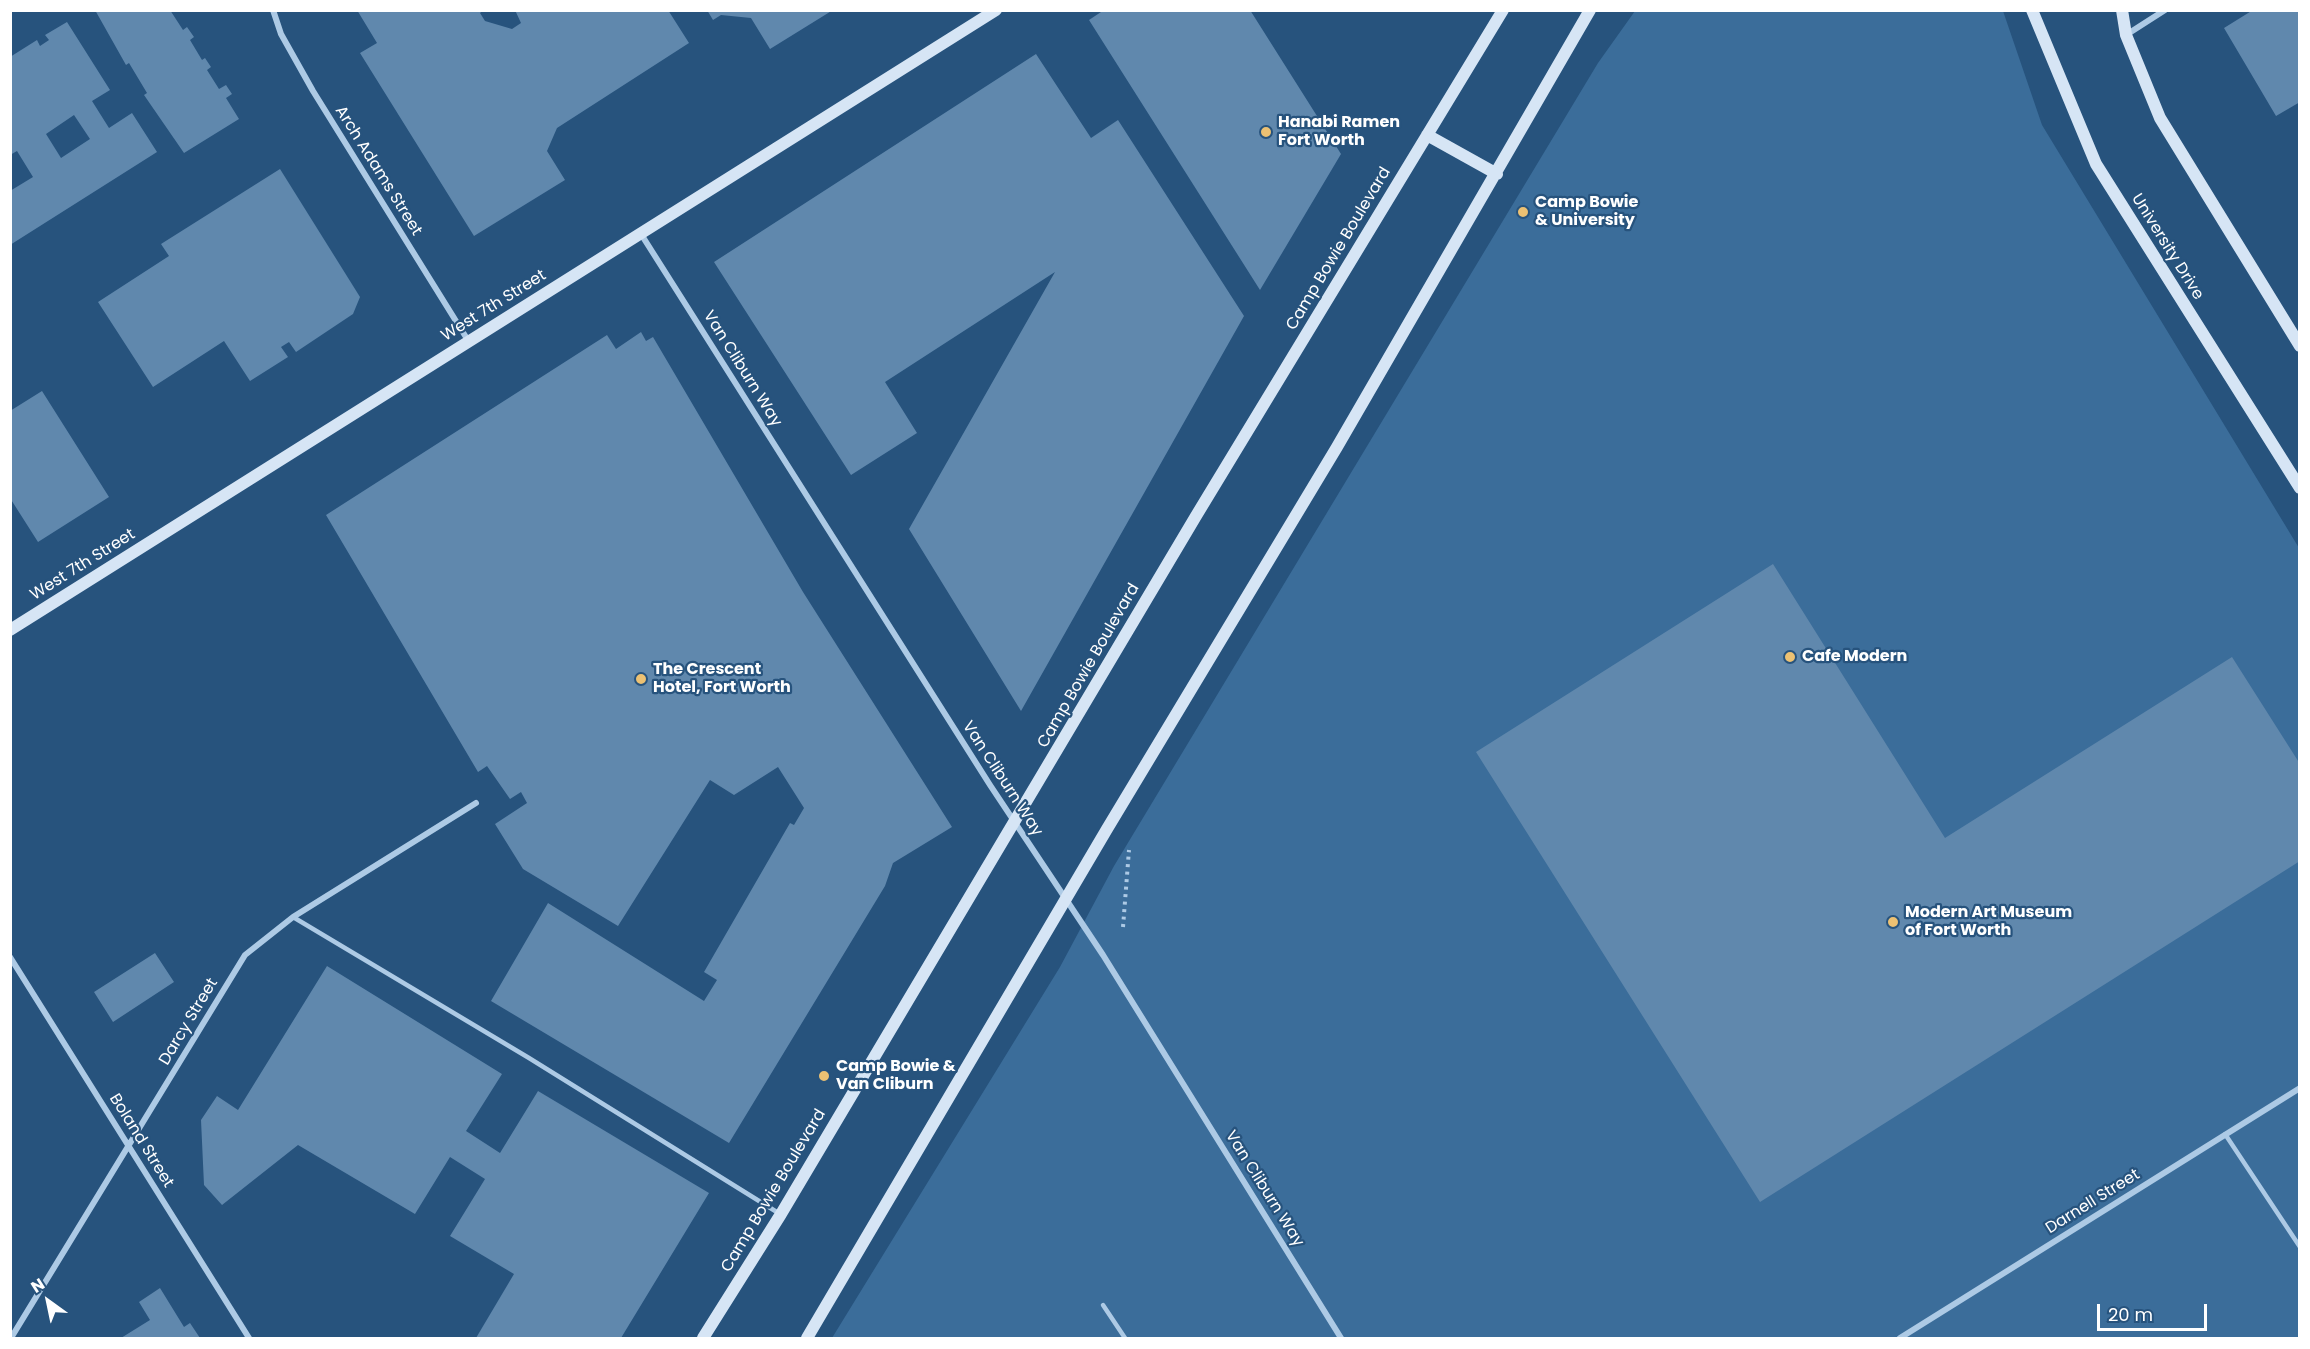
<!DOCTYPE html>
<style>
body{margin:0}
#map{position:relative;width:2310px;height:1349px;overflow:hidden;background:#27537d;font-family:Poppins,sans-serif}
canvas{display:block}
.frame{position:absolute;inset:0;border:12px solid #fff;pointer-events:none}
.north{position:absolute;left:18px;top:1271px;width:60px;height:60px;-webkit-text-stroke:4px #27537d;paint-order:stroke;rotate:327deg;font-size:16px;font-weight:700;line-height:24px;text-align:center;color:#fff}
.north::after{content:'';display:block;margin:auto;width:21px;height:27px;background:#fff;clip-path:polygon(50% 0,100% 100%,50% 72%,0 100%)}
.scale{position:absolute;left:2097px;top:1304px;width:110px;height:27px;box-sizing:border-box;border:3px solid #fff;border-top:0;padding-left:8px;font-size:18px;line-height:21px;white-space:nowrap;color:#fff;-webkit-text-stroke:4px #27537d;paint-order:stroke}
</style>
<div id="map">
<canvas width="2310" height="1349"></canvas>
<div class="frame"></div>
<div class="north">N</div>
<div class="scale">20 m</div>
</div>
<script>
const ctx = document.querySelector('canvas').getContext('2d');
ctx.lineJoin = 'round';
function fill(path, color) { ctx.fillStyle = color; ctx.fill(path, 'evenodd'); }
function strokePath(path, color, width, dash) { ctx.strokeStyle = color; ctx.lineWidth = width; ctx.lineCap = dash ? 'butt' : 'round'; ctx.setLineDash(dash || []); ctx.stroke(path); }
function write(font, color, halo, rows, align = 'center') {
  ctx.font = font + ' Poppins,sans-serif'; ctx.lineWidth = 4.5; ctx.setLineDash([]); ctx.textBaseline = 'middle'; ctx.strokeStyle = halo; ctx.fillStyle = color; for (const [text, x, y, turn = 0] of rows) {
    ctx.save(); ctx.translate(x, y); ctx.rotate((+turn || 0) * Math.PI / 180); ctx.textAlign = isNaN(turn) ? turn : align; if (halo) ctx.strokeText(text, 0, 0); ctx.fillText(text, 0, 0); ctx.restore();
  }
}
const green = new Path2D(`
 M1635,11H2003L2042,125L2299,548V1338H832L1060,967L1114,866L1598,63Z`);
const building = new Path2D(`
 M95,10H170L183,30L187,27L194,37L190,40L202,60L205,58L211,67L207,70L219,89L226,85L232,94L226,98L239,119L184,153L144,95L147,93L129,63L126,65Z
 M357,10H483L480,13L485,21L512,29L521,23L515,10H668L689,43L557,128L547,151L565,180L474,236L360,53L377,43Z
 M707,10H833L770,49L751,18L721,15L713,20Z
 M1104,10H1250L1341,154L1260,290L1089,20Z
 M2253,10H2300V102L2276,116L2224,28Z
 M67,22L110,90L92,101L109,128L132,113L157,152L10,245V191L33,177L17,151L10,155V57L37,40L40,46L49,40L45,35ZM74,115L90,139L61,158L46,134Z
 M1036,54L1091,138L1118,120L1244,316L1021,711L909,529L1055,272L885,382L917,433L851,475L714,262Z
 M280,169L360,297L353,314L296,352L289,342L281,347L288,357L250,381L224,341L153,387L98,302L169,256L161,244Z
 M641,332L646,341L653,337L803,592L952,827L893,863L885,886L729,1143L491,1001L548,903L704,1001L717,980L704,972L790,823L794,825L804,808L778,767L734,795L710,780L618,926L523,869L495,824L527,803L521,792L510,799L487,766L478,772L326,515L607,335L616,349Z
 M42,391L109,497L38,542L10,498V411Z
 M1773,564L1945,838L2232,657L2300,764V861L1760,1202L1476,752Z
 M155,953L174,982L113,1022L94,992Z
 M327,966L502,1074L466,1131L500,1153L538,1091L709,1193L621,1338H476L514,1274L450,1236L485,1179L450,1157L415,1214L298,1145L222,1205L204,1185L201,1120L217,1096L238,1110Z
 M160,1288L184,1327L190,1323L200,1338H121L150,1320L139,1302Z`);
const path = new Path2D(`
 M1123,927L1129,850`);
const lane = new Path2D(`
 M293,917L529,1058L780,1214
 M2225,1134L2300,1247
 M1103,1305L1125,1338`);
const street = new Path2D(`
 M273,10L281,34L313,91L469,342
 M2126,35L2165,10
 M641,234L990,785L1103,955L1341,1338
 M10,957L249,1338
 M11,1338L245,955L293,917L476,803
 M1900,1338L2300,1088`);
const secondary = new Path2D(`
 M2032,10L2096,164L2300,488
 M2122,10L2126,35L2160,118L2300,346
 M1427,135L1497,174
 M10,630L996,10
 M703,1338L781,1214L1196,516L1503,10
 M807,1338L1107,829L1337,447L1590,10`);
const markers = [
 [1266,132,6,"#ecc173"],
 [1523,212,6,"#ecc173"],
 [1790,657,6,"#ecc173"],
 [641,679,6,"#ecc173"],
 [1893,922,6,"#ecc173"],
 [824,1076,6,"#ecc173"]
];
const poiNames = [
 ["Hanabi Ramen",1278,123],
 ["Fort Worth",1278,141],
 ["Camp Bowie",1535,203],
 ["& University",1535,221],
 ["Cafe Modern",1802,657],
 ["The Crescent",653,670],
 ["Hotel, Fort Worth",653,688],
 ["Modern Art Museum",1905,913],
 ["of Fort Worth",1905,931],
 ["Camp Bowie &",836,1067],
 ["Van Cliburn",836,1085]
];
const streetNames = [
 ["Arch Adams Street",378,171,58],
 ["University Drive",2167,247,58],
 ["Camp Bowie Boulevard",1339,249,-59],
 ["West 7th Street",494,306,-32],
 ["Van Cliburn Way",742,369,58],
 ["West 7th Street",83,565,-32],
 ["Camp Bowie Boulevard",1089,666,-60],
 ["Van Cliburn Way",1002,779,57],
 ["Darcy Street",189,1022,-59],
 ["Boland Street",141,1141,58],
 ["Van Cliburn Way",1264,1189,58],
 ["Camp Bowie Boulevard",774,1191,-59],
 ["Darnell Street",2093,1202,-32]
];
fill(green, '#3b6d9a');
fill(building, '#6088ad');
strokePath(path, '#adcae5', 4, [3, 4.5]);
strokePath(lane, '#adcae5', 4.5);
strokePath(street, '#adcae5', 6);
strokePath(secondary, '#d6e5f5', 12);
for (const [x, y, r, color] of markers) { const dot = new Path2D(); dot.arc(x, y, r, 0, 2 * Math.PI); ctx.fillStyle = color; ctx.fill(dot); strokePath(dot, '#27537d', 2); }
write('bold 16px', '#fff', '#27537d', poiNames, 'left');
write('16px', '#fff', '#27537d', streetNames);
</script>
